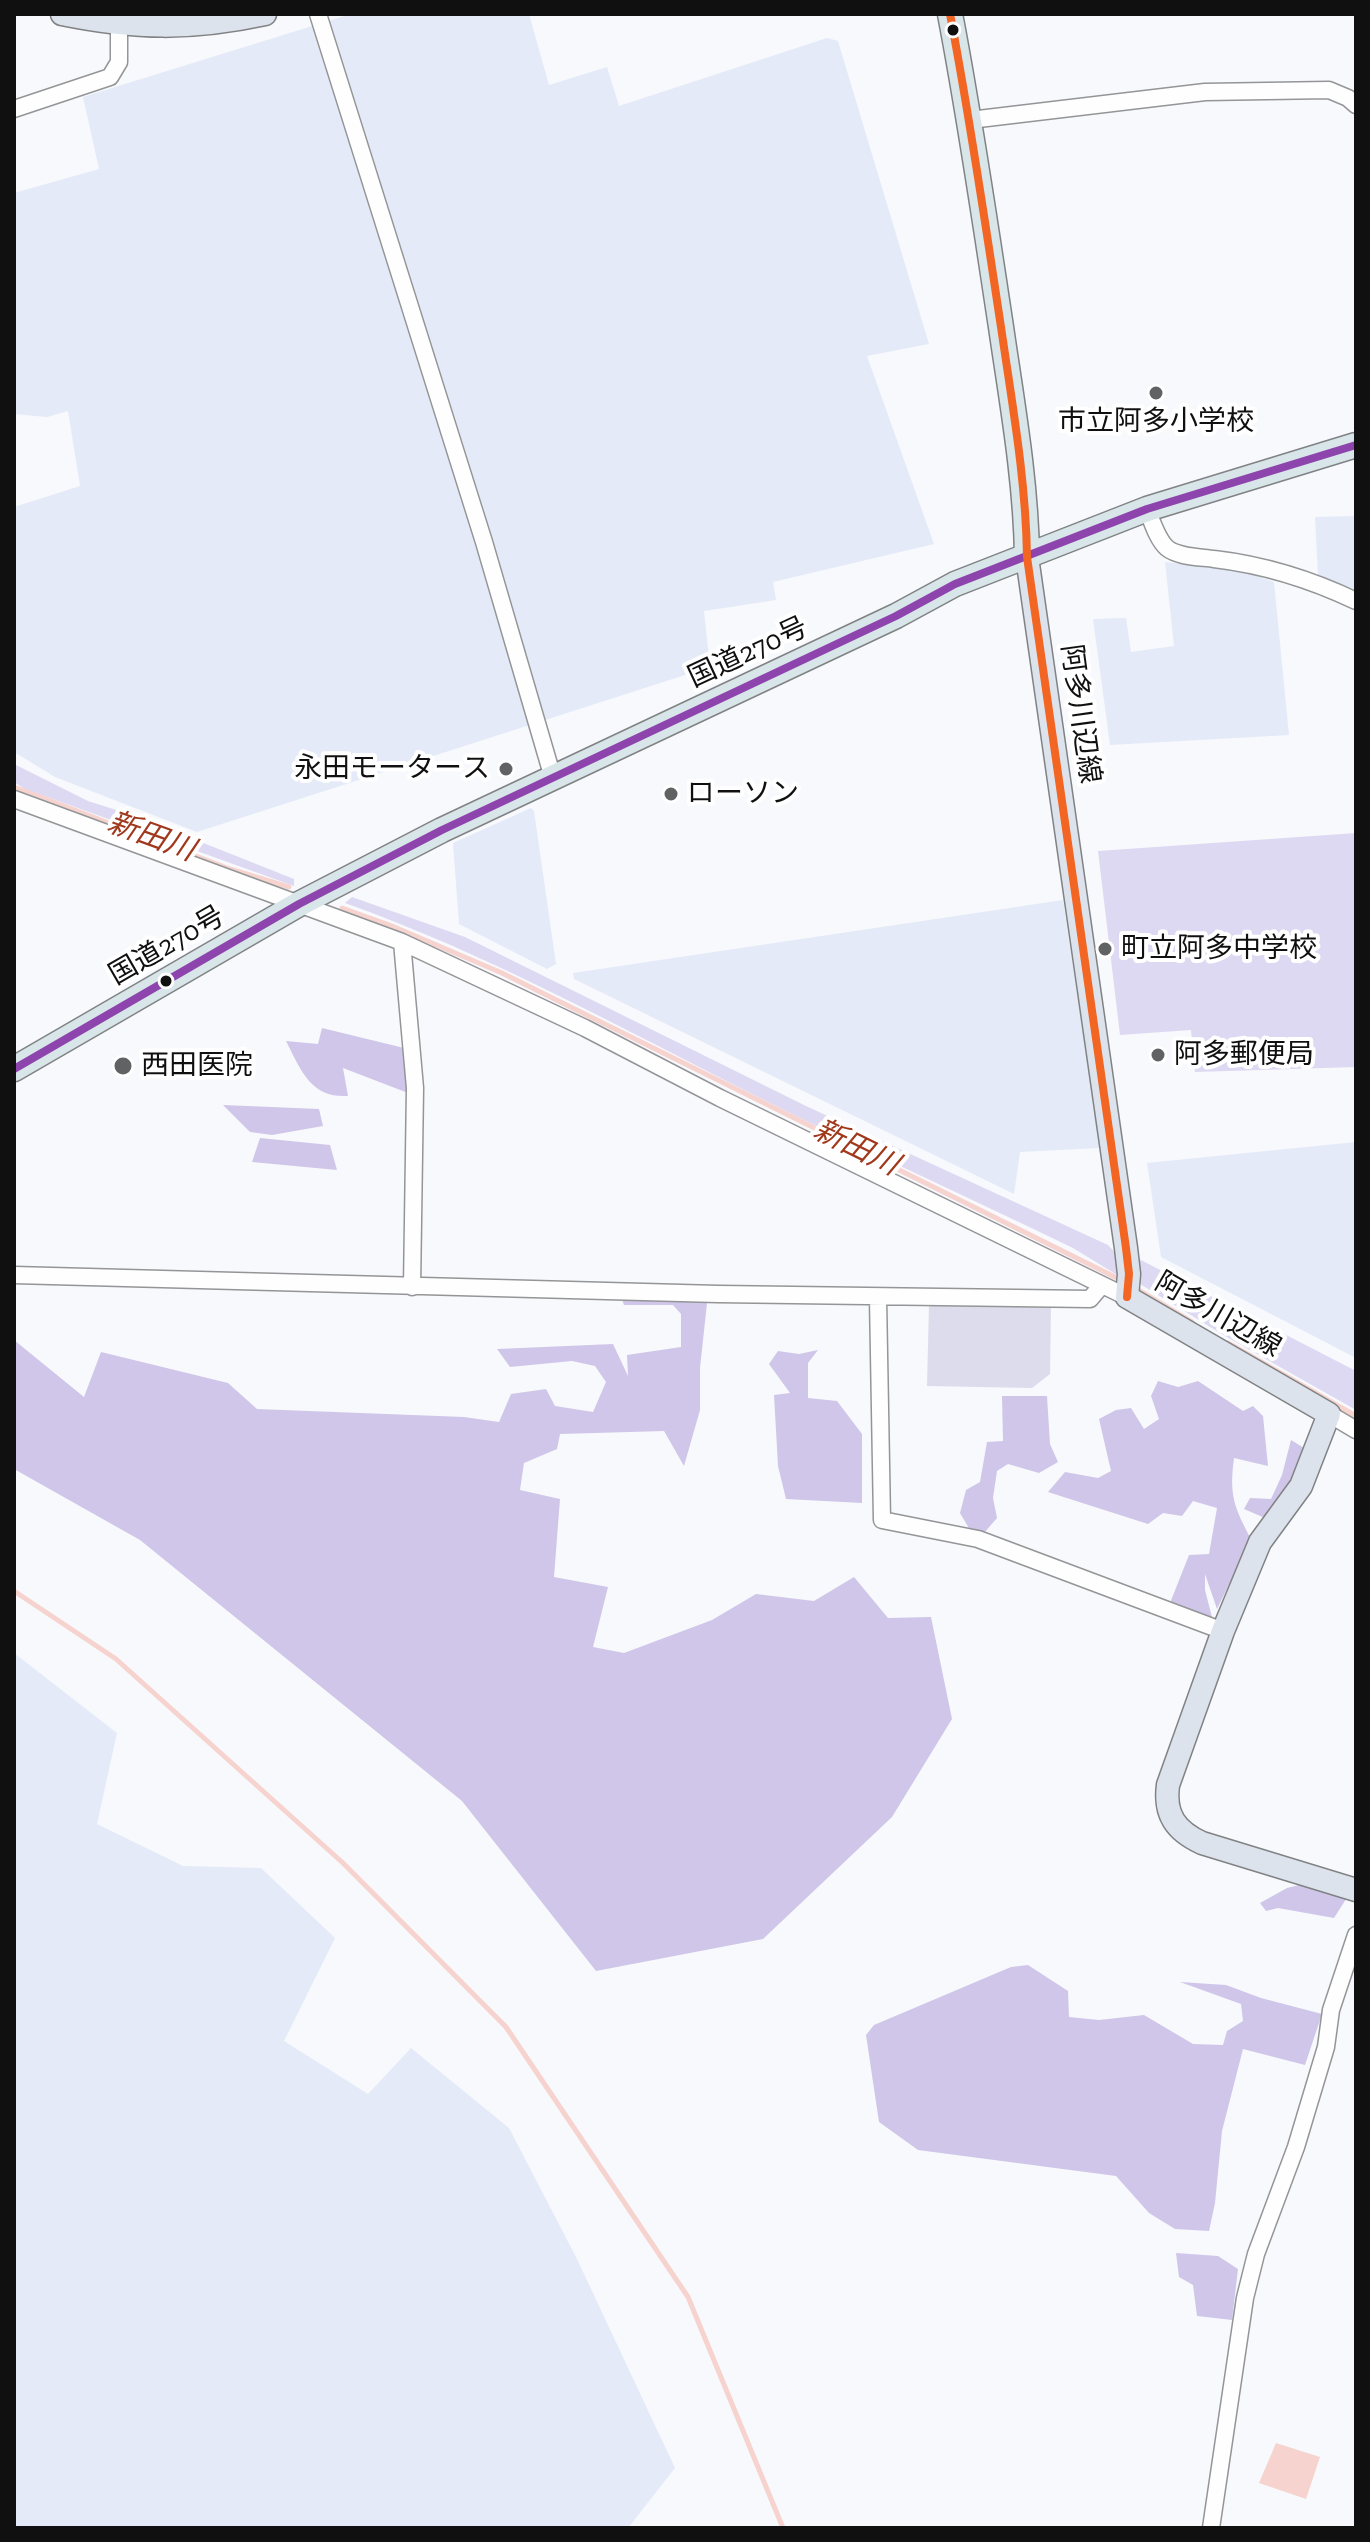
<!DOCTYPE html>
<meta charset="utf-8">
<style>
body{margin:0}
#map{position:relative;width:1370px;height:2542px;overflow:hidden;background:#f7f9fc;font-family:"Zilla Slab",serif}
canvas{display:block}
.frame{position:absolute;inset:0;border:16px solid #101010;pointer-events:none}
</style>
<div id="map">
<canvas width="1370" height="2542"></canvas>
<div class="frame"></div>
</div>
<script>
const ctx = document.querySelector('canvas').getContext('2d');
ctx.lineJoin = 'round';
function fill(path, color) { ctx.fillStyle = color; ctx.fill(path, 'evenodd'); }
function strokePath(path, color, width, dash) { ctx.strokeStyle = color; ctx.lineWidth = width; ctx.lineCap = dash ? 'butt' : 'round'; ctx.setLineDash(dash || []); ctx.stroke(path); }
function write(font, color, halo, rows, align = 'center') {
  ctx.font = font + ' "Zilla Slab","Noto Sans JP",serif'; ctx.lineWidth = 8; ctx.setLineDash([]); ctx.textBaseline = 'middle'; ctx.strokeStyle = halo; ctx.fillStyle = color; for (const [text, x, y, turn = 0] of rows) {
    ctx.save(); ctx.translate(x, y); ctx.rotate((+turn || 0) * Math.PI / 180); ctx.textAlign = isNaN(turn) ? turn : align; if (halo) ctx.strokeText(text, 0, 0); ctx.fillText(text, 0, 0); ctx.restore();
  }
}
const farmland = new Path2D(`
 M351,14H529L549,85L607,67L619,106L827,38L838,41L929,344L867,356L934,544L773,582L776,600L704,611L710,667L197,832L55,777L14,752V507L80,486L68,411L47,417L14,414V193L99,169L83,97Z
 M1356,516V594L1318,576L1315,517Z
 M1165,562L1245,572L1274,582L1289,735L1110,745L1093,619L1126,618L1131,652L1174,646Z
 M531,808L534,811L556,964L547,969L459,924L453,843Z
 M1063,900L1100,1148L1020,1152L1014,1194L574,979L573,973Z
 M1356,1142V1358L1161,1257L1147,1163Z
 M14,1653L117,1733L97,1824L183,1866L261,1868L335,1938L284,2041L368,2094L411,2048L509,2128L577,2259L675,2468L628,2528H14Z`);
const green = new Path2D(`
 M14,764L88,801L138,817L294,879V886L25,789L14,782Z
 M1356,833V1067L1195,1072L1191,1030L1120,1035L1098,851Z
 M352,897L465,937L806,1106L1108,1245L1119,1257V1273L1117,1275L1073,1248C968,1197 861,1149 756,1096C621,1028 488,954 345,903Z
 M1137,1258L1356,1371V1410L1225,1336L1140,1284Z`);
const forest = new Path2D(`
 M322,1028L404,1048L408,1093L343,1068L348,1096C310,1098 301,1070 286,1041L318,1044Z
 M223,1105L319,1109L323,1126L272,1135L250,1132Z
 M260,1138L330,1145L337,1170L252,1162Z
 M621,1297L707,1303L700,1368V1410L684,1466L664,1431L560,1434L557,1449L524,1463L520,1490L560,1499L554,1577L608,1587L593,1647L624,1653L712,1620L756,1594L814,1601L854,1577L888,1618L931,1617L952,1719L892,1817L763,1939L596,1971L462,1801L140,1540L14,1469V1340L84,1397L101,1352L228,1383L257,1409L464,1417L499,1422L511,1394L546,1389L555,1406L593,1412L606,1382L595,1366L572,1361L510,1367L497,1349L613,1344L628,1376L627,1355L681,1347V1314L673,1305H624Z
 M818,1350L808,1363V1398L837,1401L862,1434V1503L786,1499L778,1466L774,1395L790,1393L769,1364L778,1351L799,1354Z
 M1158,1381L1178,1387L1198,1381L1243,1411L1253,1406L1263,1416L1268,1466L1234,1458C1229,1495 1234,1507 1251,1539L1217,1609L1205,1574V1590L1213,1621L1170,1603L1189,1555L1209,1554L1217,1508L1193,1501L1182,1516L1163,1513L1148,1524L1048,1492L1065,1472L1098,1478L1111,1471L1099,1419L1116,1410L1131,1408L1144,1429L1159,1419L1151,1396Z
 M1002,1396H1047L1050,1444L1058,1462L1039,1473L1008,1464L997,1471L993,1498L997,1518L984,1533L970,1530L960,1513L966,1490L980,1482L987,1442L1003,1441Z
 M1291,1440L1309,1451L1295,1485L1265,1518L1244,1509L1250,1498L1271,1499L1282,1475Z
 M1303,1884L1348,1896L1334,1918L1278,1908L1266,1911L1260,1903L1287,1888Z
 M1028,1965L1068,1991L1069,2017L1099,2020L1144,2015L1193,2044L1223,2045L1227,2031L1243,2021L1241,2004L1180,1982L1226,1985L1261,1998L1322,2014L1305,2065L1243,2049L1222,2131L1215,2203L1209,2231L1175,2229L1149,2213L1116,2176L918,2150L879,2122L866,2035L874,2025L1011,1967Z
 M1176,2253L1218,2256L1238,2269L1232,2320L1197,2316L1193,2285L1179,2277Z`);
const cemetery = new Path2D(`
 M929,1305L1051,1306L1050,1374L1032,1388L927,1386Z`);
const water = new Path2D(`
 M1276,2443L1320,2457L1306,2499L1259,2483Z`);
const stream = new Path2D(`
 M14,787L230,869L289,887
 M342,908L392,926L502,973L1123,1281
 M1135,1288L1192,1322
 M1228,1343L1356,1416
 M14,1591L116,1659L343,1863L506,2027L688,2297L783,2528`);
const minor = new Path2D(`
 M318,14L484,542L553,778
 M14,109L110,77L119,62V24
 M970,120L1205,92L1329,90L1348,98L1356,105
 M1147,509C1152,521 1157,539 1167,548C1178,557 1200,557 1214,559C1265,565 1310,579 1356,601
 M14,799L402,942L585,1028L720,1098L1127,1297
 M402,942L415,1088L412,1287
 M14,1275L718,1294L1090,1299L1102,1285
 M878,1298L882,1520L978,1539L1223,1631
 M1329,1414L1356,1430
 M1211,2528L1245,2298L1256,2254L1296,2147L1326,2047L1331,2010L1356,1935`);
const major = new Path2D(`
 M62,14C135,29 191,30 265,14
 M1027,557L1126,1248L1129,1274L1127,1297L1329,1414L1301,1486L1260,1542L1223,1631L1168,1785C1164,1815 1176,1831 1202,1843L1356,1890`);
const highway = new Path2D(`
 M950,14C970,118 985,222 1001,327C1012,403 1026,480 1027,557
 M14,1069L299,904L442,830L896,616L955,584L1147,509L1356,445`);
const bus1 = new Path2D(`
 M14,1069L299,904L442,830L896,616L955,584L1147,509L1356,445`);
const bus2 = new Path2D(`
 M950,14C970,118 985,222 1001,327C1012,403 1026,480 1027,557L1126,1248L1129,1274L1127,1297`);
const markers = [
 [953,30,7,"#101010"],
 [1156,393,8,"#616263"],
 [506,769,8,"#616263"],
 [671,794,8,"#616263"],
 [1105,949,8,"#616263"],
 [166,981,7,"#101010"],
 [1158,1055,8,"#616263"],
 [123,1066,10,"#616263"]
];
const poiNames = [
 ["市立阿多小学校",1156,422,"center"],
 ["永田モータース",490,769,"right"],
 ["ローソン",687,794],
 ["町立阿多中学校",1121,949],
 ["阿多郵便局",1174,1055],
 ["西田医院",141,1066]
];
const streetNames = [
 ["国道270号",748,653,-25],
 ["阿多川辺線",1080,714,82],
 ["国道270号",167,946,-30],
 ["阿多川辺線",1218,1315,30]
];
const waterNames = [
 ["新田川",151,837,20],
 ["新田川",856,1148,26]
];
fill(farmland, '#e4eaf8');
fill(green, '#ded9f2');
fill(forest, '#d0c6e9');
fill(cemetery, '#dddced');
fill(water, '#f6d3ce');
strokePath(stream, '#f6d3ce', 5);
strokePath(minor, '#949596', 19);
strokePath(major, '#818284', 25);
strokePath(highway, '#818284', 27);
strokePath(minor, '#fefeff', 16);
strokePath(major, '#dce3ec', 22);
strokePath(highway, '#d8e5e9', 24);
strokePath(bus1, '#8e44ad', 8);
strokePath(bus2, '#f26522', 8);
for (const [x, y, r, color] of markers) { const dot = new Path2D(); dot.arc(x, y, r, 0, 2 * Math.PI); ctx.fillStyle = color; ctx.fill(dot); strokePath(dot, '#fff', 3); }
write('28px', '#101010', '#fff', poiNames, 'left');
write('28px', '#101010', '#fff', streetNames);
write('italic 30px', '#a0381c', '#fff', waterNames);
</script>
